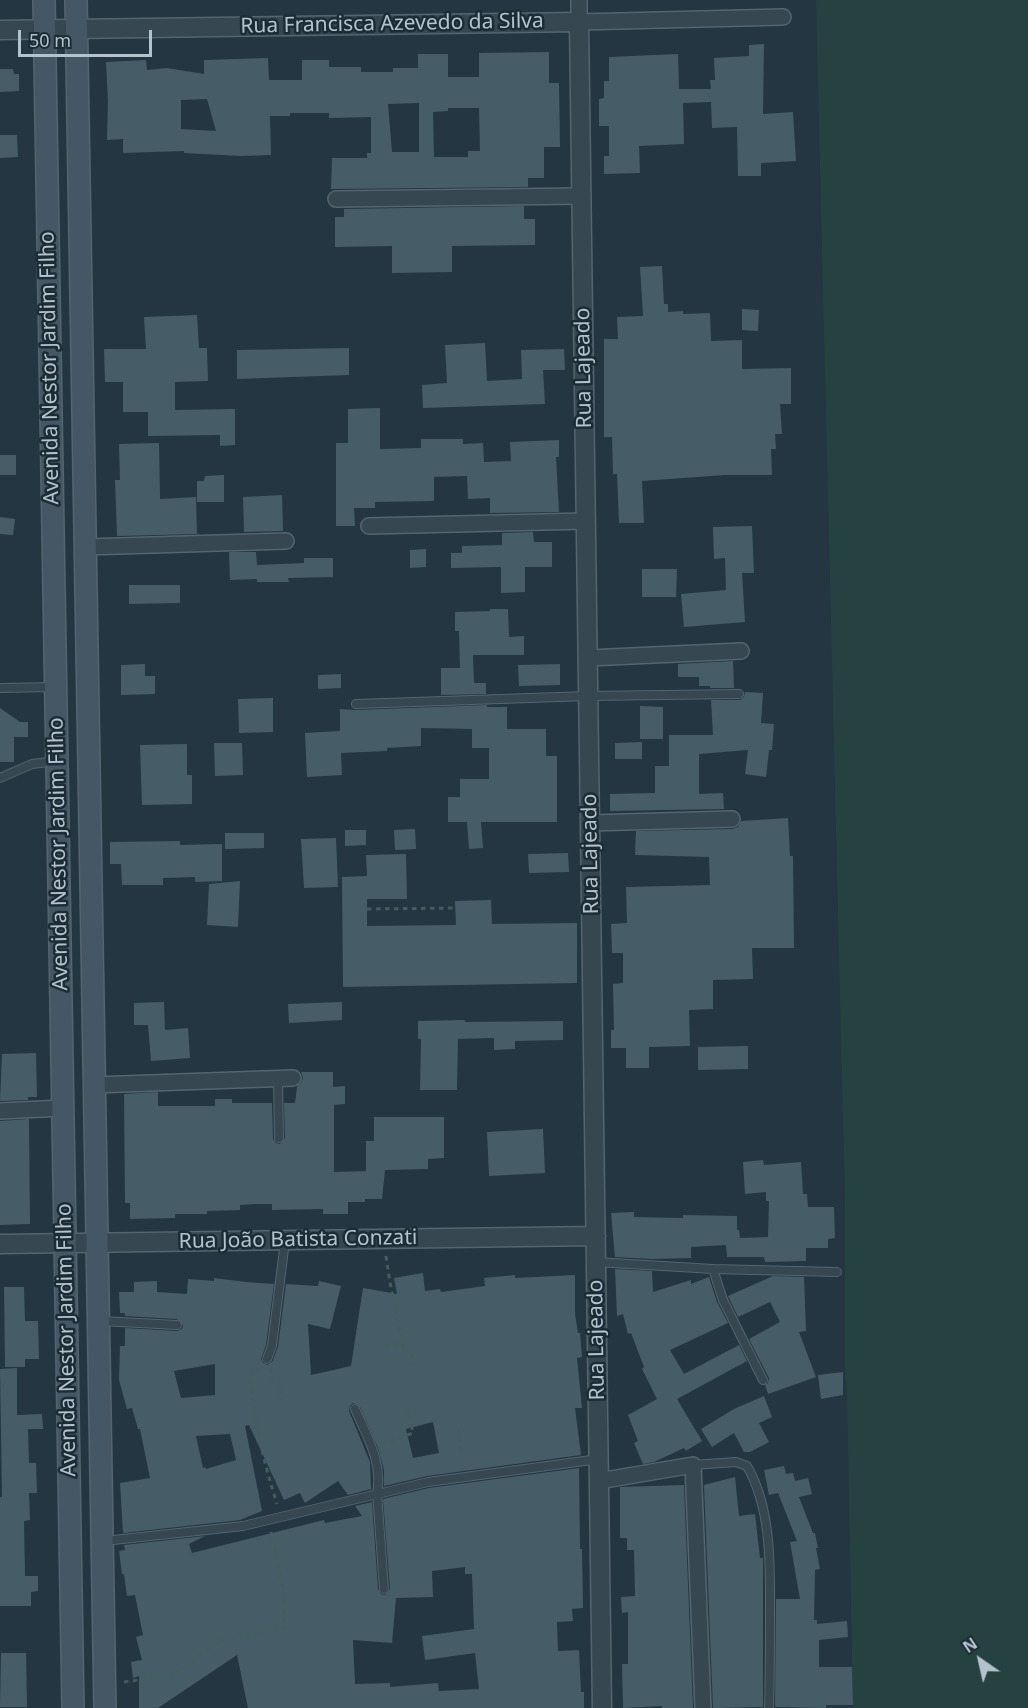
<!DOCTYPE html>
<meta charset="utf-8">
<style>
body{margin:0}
#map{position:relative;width:1028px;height:1708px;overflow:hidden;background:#233642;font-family:"Noto Sans",sans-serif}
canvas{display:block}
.north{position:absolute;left:950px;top:1630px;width:60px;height:60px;-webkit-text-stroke:4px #1c2c36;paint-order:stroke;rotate:326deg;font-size:16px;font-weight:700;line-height:24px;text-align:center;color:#b3c2cc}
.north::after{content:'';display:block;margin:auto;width:21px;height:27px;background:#b3c2cc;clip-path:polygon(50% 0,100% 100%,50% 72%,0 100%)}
.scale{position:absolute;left:18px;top:30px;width:134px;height:27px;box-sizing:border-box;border:3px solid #b3c2cc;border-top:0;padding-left:8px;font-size:18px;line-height:21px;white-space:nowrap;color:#b3c2cc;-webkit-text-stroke:4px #1c2c36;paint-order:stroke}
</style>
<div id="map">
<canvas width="1028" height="1708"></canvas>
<div class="north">N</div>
<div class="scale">50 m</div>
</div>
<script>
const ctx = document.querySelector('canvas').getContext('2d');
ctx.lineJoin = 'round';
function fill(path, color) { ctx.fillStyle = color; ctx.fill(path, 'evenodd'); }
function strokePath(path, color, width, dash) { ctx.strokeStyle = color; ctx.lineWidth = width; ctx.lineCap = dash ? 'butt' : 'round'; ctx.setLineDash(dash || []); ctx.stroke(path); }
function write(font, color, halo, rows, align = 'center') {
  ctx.font = font + ' "Noto Sans",sans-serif'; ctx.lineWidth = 5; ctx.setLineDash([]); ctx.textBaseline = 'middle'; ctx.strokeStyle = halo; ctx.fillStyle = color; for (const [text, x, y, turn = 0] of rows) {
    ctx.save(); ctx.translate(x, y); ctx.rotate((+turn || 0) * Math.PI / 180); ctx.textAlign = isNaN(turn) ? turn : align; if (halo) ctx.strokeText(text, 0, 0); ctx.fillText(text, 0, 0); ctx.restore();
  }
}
const green = new Path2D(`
 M816,0H1028V1708H853L847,1395L845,1372V1205Z`);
const building = new Path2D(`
 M764,44L763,114L793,112L796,161L761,163V176H738L737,127L712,128L711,102L683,103L684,144L639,146L640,173L604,174V156H609V126H599V99L604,98V81H609V57L678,54L679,89H711L710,80H715L714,58L749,56V45Z
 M549,52V83H559L560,147H544V178H528V187L331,189L332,158H367V153H371V117L329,118V113H290V116H270L271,155L241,156L184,153V151L123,153V139L107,140L108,101L106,62L146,60L147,70L167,68L204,74V60L268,58L269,80H302V60H329V67H361V72H393V68H418V54H448V77H479V53ZM207,99L216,131L181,129V100ZM419,103V152H392L388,104ZM448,108H479L480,151H468V157H434L433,112L448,111Z
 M0,69H13L14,74H19V91L0,92Z
 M0,135H17L18,157L0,158Z
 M524,206V219H535V245L452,246V272L392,273V246L335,247V217H344V209Z
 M662,266L664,304H668V312L683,311V314L710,313L711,341L742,340V369L791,368V404H780L782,434H775L776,449H771L772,475H725L642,481L644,523H619L617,474H613L612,437H604V339H618L617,317L643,316L640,267Z
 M742,309L759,310L758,331L742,330Z
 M197,315L199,348H207L208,381L175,382V410L235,409V445L220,446V435L148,436V412H123V382H105L104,349H146L144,317Z
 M485,343L487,381L522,379L521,350L564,349L565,370H543L545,404L423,408L422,385L447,383L445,345Z
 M349,348V375L237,379V350Z
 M380,408V449L421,448V439H463V444L483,443L484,462L511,461L510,442L559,440V457H556L559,512L490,513V498L468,499L467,476L434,477V501L375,502V508H354L355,526H336V443H348V409Z
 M159,443L160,499L196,497L197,534L117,536L115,480H120L119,444Z
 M0,455H16V475H0Z
 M224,475V502H197V481H204L205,476Z
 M282,495L283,531L244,532L243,497Z
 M0,517L15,519L13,535L0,534Z
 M752,526L754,573H742L745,622L684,627L681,594L726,590L725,558L714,559L713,527Z
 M533,532L534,542H552V567H525V592L501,593V567L451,568V553H462V546L502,545V533Z
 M426,549V567L410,568V550Z
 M229,552H256L257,565L304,563V558H333V577L288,578L289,582H257V579L230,580Z
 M642,569H677L676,597H642Z
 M129,585H180V603L129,604Z
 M490,609H508L509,637L524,636V655H473L474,683H486V694L441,695V668H460L459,631H455V612L490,611Z
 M733,661L734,688H710V686H699V677H678V664Z
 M145,664V676H155V694L121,695V665Z
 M560,664V685L519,686L518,665Z
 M341,674V688L318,689V675Z
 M745,692L763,693L761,723L774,724L772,750H769L766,777L745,774L748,750L699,754V794L723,793L724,809L610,811V794L655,793V766H669V735H713L711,700H740L744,697Z
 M273,698V732L239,733L238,699Z
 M487,705V707H507V729H546V756H557V822H481L483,848L469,849L467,822H448V797H460V779H489V748H472V729L421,728V746L387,748V751L341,753L342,775L307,777L305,733L340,731V709L356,710Z
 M640,706L663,707V739H640Z
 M0,708L20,722H28V737H14V762H0Z
 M642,742V759H615V743Z
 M214,743H242L243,775L215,776Z
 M187,744V775H192V804L142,805L140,745Z
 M788,818L790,856H793L794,948H752L753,979L713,980V1009L689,1010L690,1046L649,1047V1068H626V1048H611V1030H614L613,984L623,983V953H612L611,924L627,923L626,887L710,885L709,857L635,855L636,831L732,829L738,827L741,821Z
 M415,829L416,849L395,850L394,830Z
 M345,830H366V845L345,846Z
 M225,833H264V848L225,849Z
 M336,838L338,887L304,888L301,839Z
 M180,841V845L222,844V881L195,882V877L163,878V885H122L121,864H110V842Z
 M568,853L569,872L529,873L528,854Z
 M406,854L407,899H367V926L456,925L455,901L491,900L492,924L577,923V983L343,987L342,877L367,876L366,855Z
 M240,881L238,927L207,925L209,884Z
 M164,1002L165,1030L188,1028L190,1058L151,1061L148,1025H134V1003Z
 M342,1002V1020L289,1023L288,1004Z
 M465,1020V1022L563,1021V1040L515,1041V1049L494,1050V1038L458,1039L457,1090H420L421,1039H418V1021Z
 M748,1046V1069L698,1070V1047Z
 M36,1053L37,1097H28V1100L0,1101L2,1054Z
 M301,1072H333V1087L345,1086V1104L334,1105V1172L366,1171V1141H374V1117H444V1158L428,1159V1169L385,1170L382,1199H365V1202H348V1214H323V1209L272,1210V1204H256L240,1205V1210L207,1211V1214H175V1218L130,1219V1203H125L124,1094L158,1092V1106H215V1099H232V1103H272L273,1139L276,1143L280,1144L285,1138L284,1103H295L297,1087L301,1083L303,1078Z
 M29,1119L30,1224L0,1225V1121Z
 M543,1129L545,1173L489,1176L487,1132Z
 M763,1160L764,1165L801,1162L803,1194H807L808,1207H834L835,1238L828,1239V1248H806V1261L765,1262L764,1257H727L726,1245L691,1247V1258L652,1259L615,1257L611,1213L634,1212V1217L683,1218V1215L737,1216V1230H739L740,1238L768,1237L769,1201H766V1192L745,1194L743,1162Z
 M615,1269L652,1271L653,1292L691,1280V1284L709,1277L717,1302L728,1323L670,1350L684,1374L739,1345L747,1361L677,1399L702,1441L686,1451L684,1448L654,1462L643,1464L634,1443L638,1441L628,1415L657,1399L642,1369L644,1367L631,1333L628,1334L623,1314L617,1316Z
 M423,1273L425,1291L440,1289L441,1292L485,1286L484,1278L515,1275V1278L575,1275V1314L578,1333H580L582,1357L577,1358L582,1408H575L581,1455L427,1476L384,1486V1470L378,1448L360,1407L353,1403L350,1406L349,1411L370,1462L371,1489L348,1495L338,1481L305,1503L300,1493L284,1500L249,1425L245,1426L262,1511L240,1520L123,1533L120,1483L150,1478L140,1429H138L132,1408L127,1409L119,1380L120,1346H125V1328L177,1331L182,1329L183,1325L177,1319L125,1316V1313H120L119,1292H134V1282L157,1281V1292L187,1294L188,1279L214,1281V1278L246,1282L274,1284L266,1345L261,1359L263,1363L267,1365L272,1362L278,1347L286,1284L318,1286L319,1281L341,1286L330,1329L308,1324L311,1375L351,1366L363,1288L397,1294L394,1278ZM215,1364V1395L181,1398L174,1371ZM433,1422L439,1453L413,1458L406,1429ZM230,1434L236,1460L206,1469L205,1467L203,1468L196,1436Z
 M773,1276L804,1277L806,1331L799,1332L816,1377L768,1394L765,1385L768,1383L769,1378L749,1339L780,1322L770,1302L738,1317L728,1296Z
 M4,1287H24L25,1321H38L39,1359H25V1367H5Z
 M17,1368V1415L42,1414L43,1429H28L29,1463H36L37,1493H29L30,1520L24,1521L25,1576H38V1591L31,1592V1606H0V1497H2L0,1369Z
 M843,1372V1395L821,1399L818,1375Z
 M764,1396L772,1417L759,1423L769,1442L750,1452H744L734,1433L712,1447L701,1429L734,1409Z
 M784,1466L786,1474L793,1473L795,1481L808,1478L812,1494L799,1497L813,1533H815L818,1548H816L820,1569L815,1570L814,1620H817V1624L847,1621L848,1637L819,1640V1667H852L853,1705H826V1708L775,1707L776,1599H800L790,1542L797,1541L778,1493L769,1495L764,1470Z
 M579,1468L580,1549H582L583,1608L572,1609L573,1621L557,1622L558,1651L579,1650L581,1692H584V1708H248L237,1655L158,1708H139V1676L133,1678L131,1662L142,1660L136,1637L143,1635L135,1595L127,1596L124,1574H122L119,1551L125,1550L124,1545L205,1536L189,1544L192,1553L324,1520L325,1523L362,1516L355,1506L372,1502L378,1589L381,1594L385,1595L390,1589L383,1499L429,1488ZM465,1567V1574H472L474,1629L422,1636L425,1660L475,1653L479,1689L439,1691L438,1683L390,1687V1683L355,1684L353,1640L392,1643L396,1598L433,1597L432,1571Z
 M735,1477L739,1516L755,1514L760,1558H763V1707L713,1708L704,1485Z
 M684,1485L693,1708H662V1706L623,1708L622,1664H628V1612L622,1613L621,1597L635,1596L634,1550H627V1538H620V1487Z
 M1,1653H26L27,1707H0Z`);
const path = new Path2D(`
 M367,909L455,908
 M386,1256C390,1288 398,1319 404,1350L412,1349L414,1367
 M385,1346L402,1343
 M260,1366L250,1375C254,1421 263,1460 277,1504
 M270,1369L273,1382L280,1384L282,1407
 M457,1420L463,1466
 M382,1444L413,1433L407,1408
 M124,1682L174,1675L225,1637L285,1628L283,1588L271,1532`);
const service = new Path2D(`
 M0,688L55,687
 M356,704L588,696L739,694
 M0,778L32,764L56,761
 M278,1079L279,1138
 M596,1262L713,1269L837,1272
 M713,1269L723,1300L763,1380
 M101,1321L177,1325
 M267,1359L272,1346L285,1241
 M355,1409C367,1437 383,1462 377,1493L384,1589
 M693,1465L736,1462L747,1466C772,1509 770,1567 770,1615C770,1646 770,1677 769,1708
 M104,1541L243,1526L428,1482L599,1459`);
const minor = new Path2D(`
 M579,0V22L783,17
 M336,199L581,196
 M369,526L586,521
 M86,547L286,541
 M588,658L741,651
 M590,823L732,819
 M94,1085L293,1078
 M0,1111L63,1108
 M599,1481L693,1465L703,1708`);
const tertiary = new Path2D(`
 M0,30L579,22L602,1708
 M0,1244L596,1236`);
const secondary = new Path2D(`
 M44,0L73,1708
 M76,0L105,1708`);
const streetNames = [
 ["Rua Francisca Azevedo da Silva",392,24,-1],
 ["Avenida Nestor Jardim Filho",50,368,-91],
 ["Rua Lajeado",584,368,-91],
 ["Avenida Nestor Jardim Filho",59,854,-91],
 ["Rua Lajeado",591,854,-91],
 ["Rua João Batista Conzati",298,1240,-1],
 ["Avenida Nestor Jardim Filho",67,1340,-91],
 ["Rua Lajeado",597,1340,-91]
];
fill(green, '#254240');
fill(building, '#465d68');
strokePath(service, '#55656f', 10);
strokePath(minor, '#55656f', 18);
strokePath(tertiary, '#55656f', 21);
strokePath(secondary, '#55656f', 24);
strokePath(path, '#435e5b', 3, [4.5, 4.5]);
strokePath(service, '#374751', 8);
strokePath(minor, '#374751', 15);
strokePath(tertiary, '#374751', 18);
strokePath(secondary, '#455765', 21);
write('21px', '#b3c2cc', '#1c2c36', streetNames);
</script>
